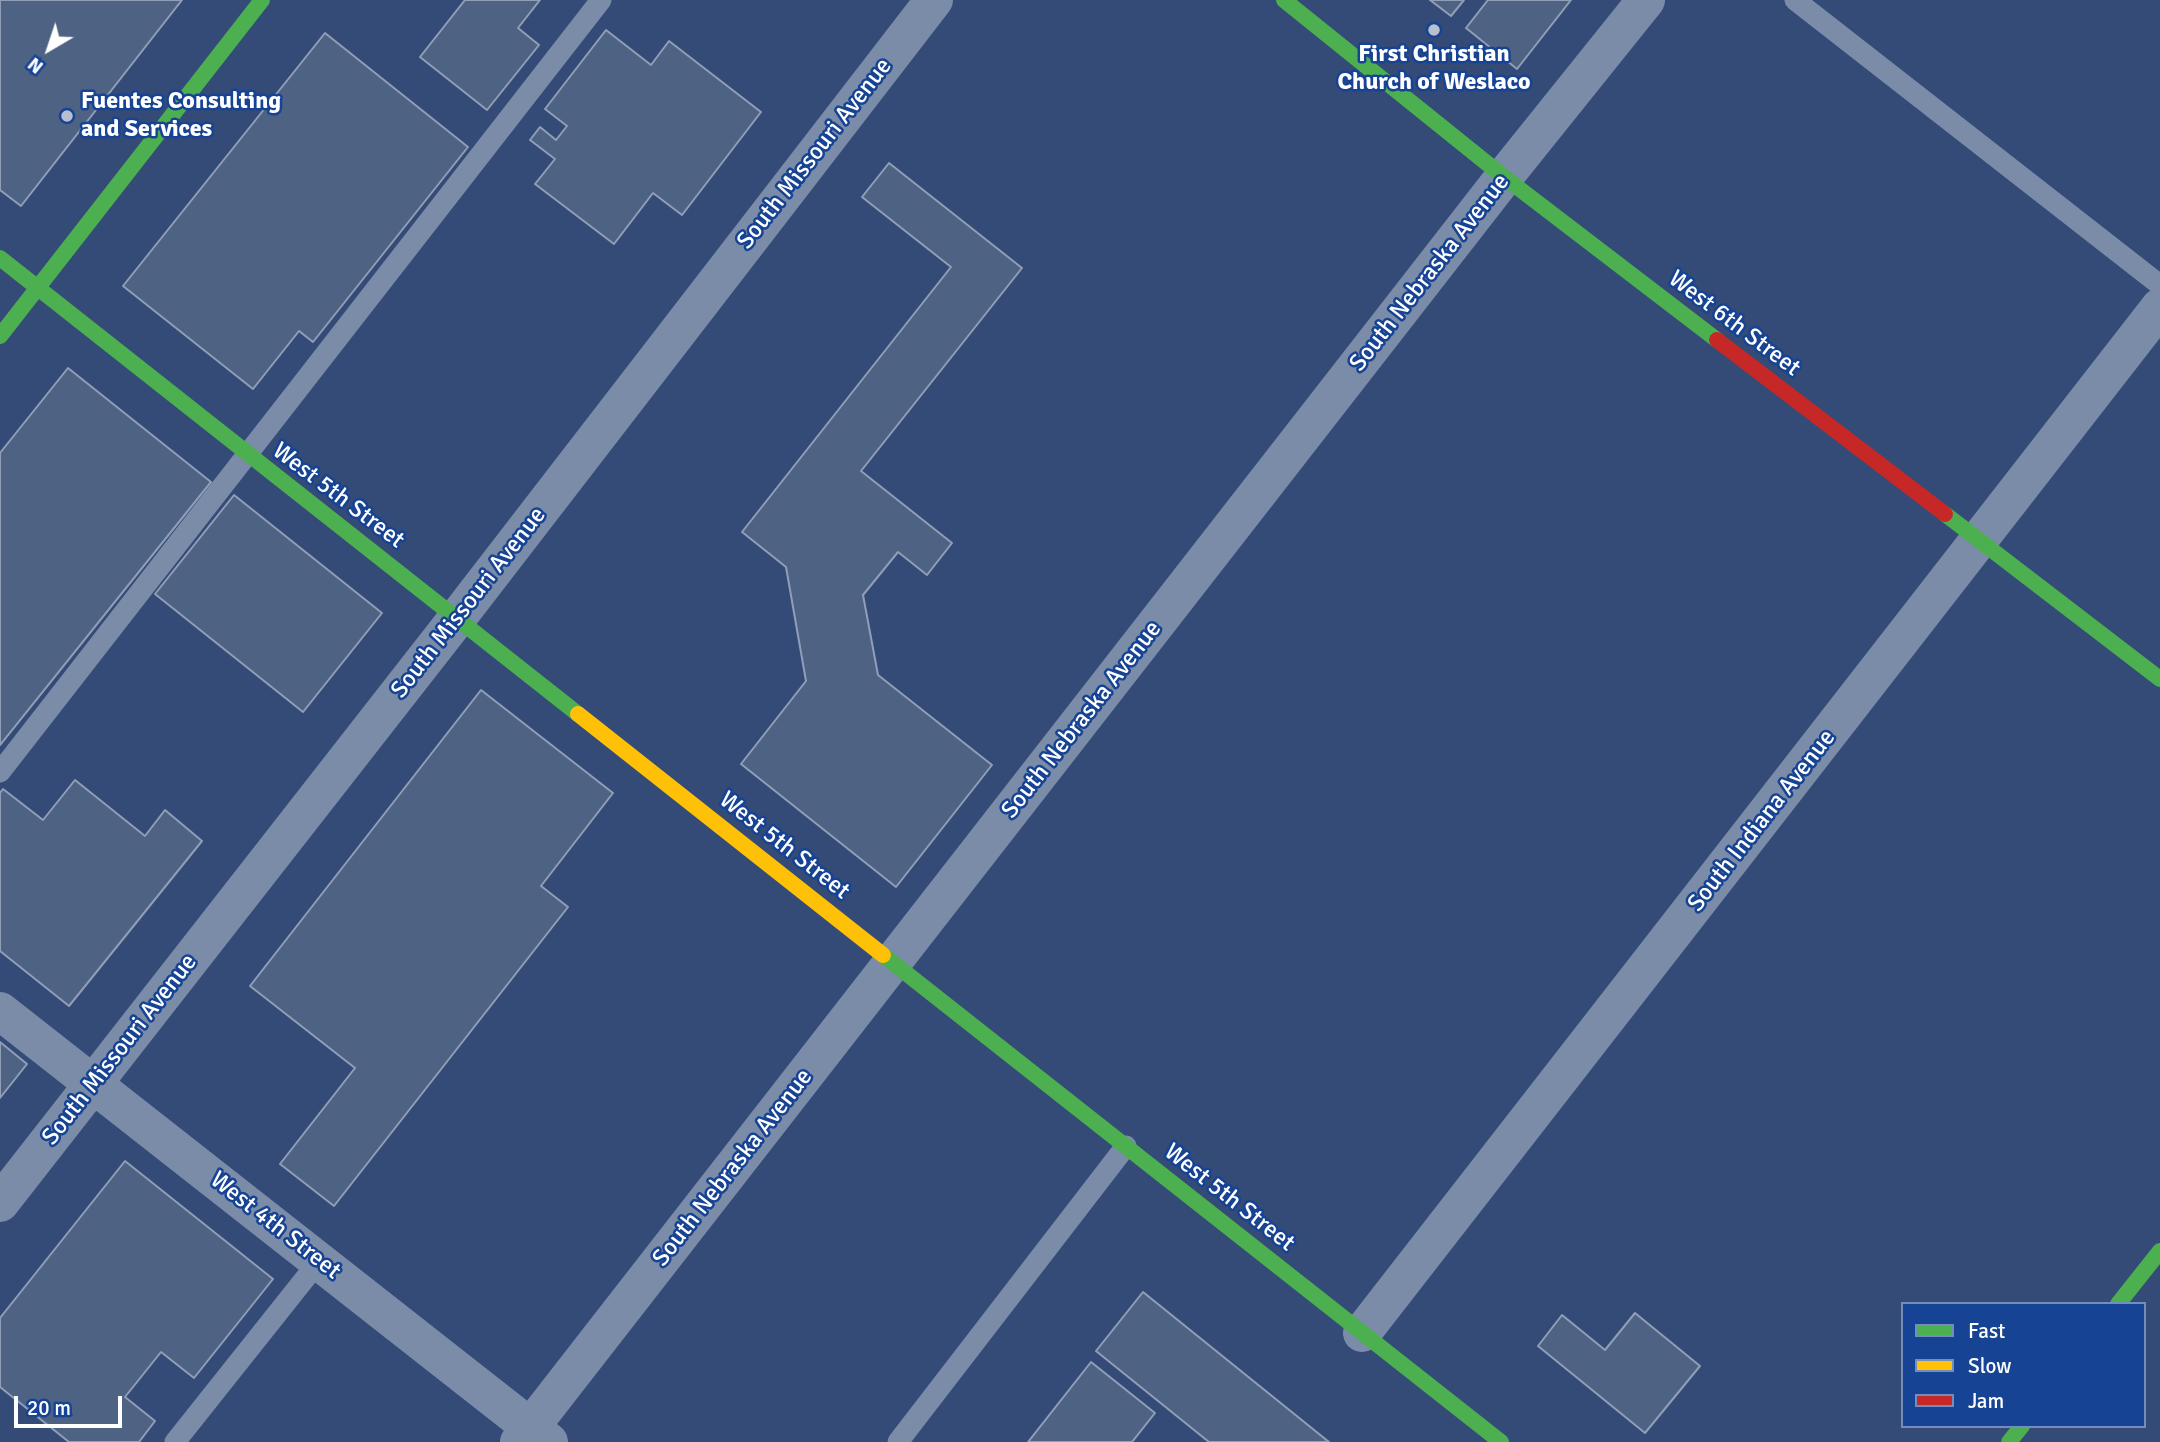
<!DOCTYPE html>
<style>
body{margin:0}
#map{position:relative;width:2160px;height:1442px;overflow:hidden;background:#334b76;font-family:Signika,sans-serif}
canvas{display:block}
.legend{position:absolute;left:1901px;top:1302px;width:245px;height:126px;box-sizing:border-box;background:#164393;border:2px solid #738ebe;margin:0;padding:9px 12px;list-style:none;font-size:21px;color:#fff}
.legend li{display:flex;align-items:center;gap:14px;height:35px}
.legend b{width:35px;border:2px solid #738ebe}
.north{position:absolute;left:14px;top:14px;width:70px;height:70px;-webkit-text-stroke:5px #164393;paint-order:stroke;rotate:219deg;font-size:19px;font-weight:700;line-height:28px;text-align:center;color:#fff}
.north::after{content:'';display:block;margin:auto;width:24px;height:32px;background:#fff;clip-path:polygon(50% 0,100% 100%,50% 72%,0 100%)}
.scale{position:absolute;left:14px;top:1396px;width:108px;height:32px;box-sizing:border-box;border:4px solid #fff;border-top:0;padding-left:9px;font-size:21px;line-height:24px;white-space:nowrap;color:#fff;-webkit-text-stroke:5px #164393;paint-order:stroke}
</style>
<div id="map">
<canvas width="2160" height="1442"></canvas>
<ul class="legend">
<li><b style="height:9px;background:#4caf50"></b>Fast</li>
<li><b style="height:9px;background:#ffc107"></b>Slow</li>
<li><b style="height:9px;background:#c62828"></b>Jam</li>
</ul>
<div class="north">N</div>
<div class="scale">20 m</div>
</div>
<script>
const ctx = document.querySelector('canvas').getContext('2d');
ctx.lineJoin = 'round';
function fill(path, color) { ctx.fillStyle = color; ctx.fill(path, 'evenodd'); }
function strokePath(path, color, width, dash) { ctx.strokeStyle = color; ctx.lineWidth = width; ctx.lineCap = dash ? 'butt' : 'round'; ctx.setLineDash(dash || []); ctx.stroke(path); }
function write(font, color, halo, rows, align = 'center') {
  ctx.font = font + ' Signika,sans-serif'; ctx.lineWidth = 5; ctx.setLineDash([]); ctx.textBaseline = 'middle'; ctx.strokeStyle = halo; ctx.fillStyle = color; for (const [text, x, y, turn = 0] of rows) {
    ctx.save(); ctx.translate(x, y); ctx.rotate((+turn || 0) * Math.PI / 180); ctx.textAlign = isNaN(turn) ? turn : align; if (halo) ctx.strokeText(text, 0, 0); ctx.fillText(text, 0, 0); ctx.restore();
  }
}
const building = new Path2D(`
 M0,0H182L21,206L0,190Z
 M465,0H540L518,28L539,45L487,110L420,57Z
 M1430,0H1464L1451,16Z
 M1488,0H1571L1517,69L1466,28Z
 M606,30L651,65L669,41L761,112L682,215L653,193L614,244L535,184L555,159L530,140L540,127L556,140L567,126L545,109Z
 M325,33L468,147L313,342L299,331L253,389L123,286Z
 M889,163L1022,268L861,471L952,543L927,575L898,552L863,595L878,675L992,765L896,887L741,764L806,681L786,567L742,532L951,267L862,197Z
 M68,368L211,482L0,745V453Z
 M234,495L382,613L303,712L155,594Z
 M481,690L613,793L541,886L568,907L334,1206L280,1164L355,1068L250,986Z
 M75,780L145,836L165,810L202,841L69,1006L0,951V793L3,789L43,820Z
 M0,1042L27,1064L0,1098Z
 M125,1161L273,1279L194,1378L161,1352L125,1397L155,1421L139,1442H69L0,1387V1318Z
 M1143,1292L1329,1442H1209L1096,1351Z
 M1635,1313L1700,1366L1645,1433L1538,1346L1562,1315L1605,1350Z
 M1091,1362L1155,1413L1132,1442H1028Z`);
const lane = new Path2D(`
 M1795,0L2160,285
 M0,772L601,0
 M175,1442L319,1261
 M898,1442L1126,1146`);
const street = new Path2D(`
 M0,1011L549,1442
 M0,1203L458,617L934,0
 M1362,1333L2160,307
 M519,1442L1504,177L1646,0`);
const fast = new Path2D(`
 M1284,0L1504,177L1717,340
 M0,258L578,714
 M0,336L262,0
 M1945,514L2160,679
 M883,955L1501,1442
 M2118,1304L2160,1251
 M2009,1442L2022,1426`);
const slow = new Path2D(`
 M578,714L883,955`);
const jam = new Path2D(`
 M1717,340L1945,514`);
const markers = [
 [1434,30,7,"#b8c0cf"],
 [67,116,7,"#b8c0cf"]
];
const poiNames = [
 ["First Christian",1434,55],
 ["Church of Weslaco",1434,83],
 ["Fuentes Consulting",81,102,"left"],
 ["and Services",81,130,"left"]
];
const streetNames = [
 ["South Missouri Avenue",815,154,-52],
 ["South Nebraska Avenue",1430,273,-52],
 ["West 6th Street",1734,324,37],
 ["West 5th Street",338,496,37],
 ["South Missouri Avenue",469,603,-52],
 ["South Nebraska Avenue",1082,720,-52],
 ["South Indiana Avenue",1762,821,-52],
 ["West 5th Street",784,846,38],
 ["South Missouri Avenue",120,1050,-52],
 ["South Nebraska Avenue",733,1168,-52],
 ["West 5th Street",1229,1198,38],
 ["West 4th Street",275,1226,38]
];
fill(building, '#4e6284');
strokePath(building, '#909eb7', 2);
strokePath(lane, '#7b8ca9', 21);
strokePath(street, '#7b8ca9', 38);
strokePath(fast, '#4caf50', 16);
strokePath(slow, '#ffc107', 16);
strokePath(jam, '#c62828', 16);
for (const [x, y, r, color] of markers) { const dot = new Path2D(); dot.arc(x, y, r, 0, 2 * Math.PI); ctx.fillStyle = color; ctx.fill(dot); strokePath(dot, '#164393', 2.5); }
write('bold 24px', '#fff', '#164393', poiNames);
write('24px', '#fff', '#164393', streetNames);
</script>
